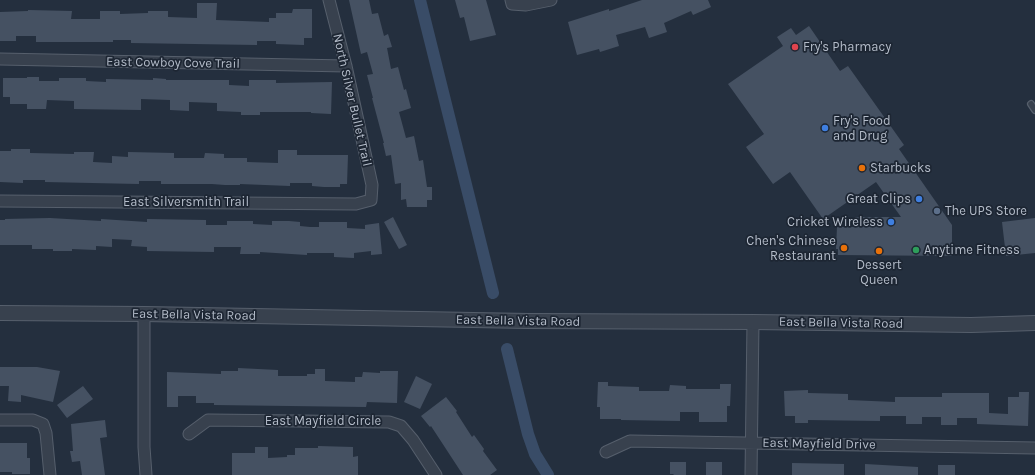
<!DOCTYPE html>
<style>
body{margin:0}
canvas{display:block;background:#242f3e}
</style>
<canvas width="1035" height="475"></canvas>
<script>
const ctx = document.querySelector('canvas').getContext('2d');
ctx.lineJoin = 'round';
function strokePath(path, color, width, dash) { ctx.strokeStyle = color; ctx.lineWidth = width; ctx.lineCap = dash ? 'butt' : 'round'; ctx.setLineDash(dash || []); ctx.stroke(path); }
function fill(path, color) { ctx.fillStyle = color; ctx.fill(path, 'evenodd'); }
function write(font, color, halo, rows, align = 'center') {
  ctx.font = font + ' Karla,sans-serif'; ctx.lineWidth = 3.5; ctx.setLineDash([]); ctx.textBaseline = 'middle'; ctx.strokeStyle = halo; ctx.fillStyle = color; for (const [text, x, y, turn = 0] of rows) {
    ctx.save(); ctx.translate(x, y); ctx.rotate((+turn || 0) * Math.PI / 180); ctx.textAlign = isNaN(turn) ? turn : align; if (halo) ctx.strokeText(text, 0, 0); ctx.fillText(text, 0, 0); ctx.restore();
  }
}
const canal = new Path2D(`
 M420,0L493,293
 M507,349L528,434L535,454L548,475`);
const building = new Path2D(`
 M349,0H369L372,14L378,13L384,36L388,34L392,47L387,48L391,69L398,67L404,90L406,89L411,108L399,112L406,138L414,136L419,161L423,160L427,187H432V200H427V207H407L406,199L401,200V183L395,184L391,155L386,156L383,143H384L372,98H373L367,75L373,74L367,52L361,54Z
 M455,0H486L496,35L470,41L464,17L460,18Z
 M642,0H708L711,7L693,15L691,11L664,23L667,32L649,38L645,27L616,35L619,46L600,52L599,49L577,55L568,22L609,9V11Z
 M197,3H217L216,20L269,22V18H276V13H292L293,9H312V38H304V45L276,44V41H257V45L131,43V40H113V42H36V36H16V41H0V12L28,11V10L72,11L71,19H100V11H120V14L148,13V11H168V17L197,18Z
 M809,26L840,71L848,66L904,145L899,149L952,225V256L838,255V249H836L837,227H855V217H901L876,182L823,219L790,172L773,184L746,147L764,134L728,84L783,46L777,37L791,28L796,35Z
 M27,77H39V81H59V78H86V81L106,82V79L153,80V78L166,79V80H229V85L249,86V80H276V83L332,82L331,114L311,113V112H260V115H241V112L217,111V103L189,102V111L170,110V100L141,99V110L74,109V101L47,100L46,109H27V104H10V97H3V78H27Z
 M11,149H30V153L74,154V152H94L93,162L112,163V156L128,157V152L174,153V158H204L205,153L224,154V158H247V162L278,163V150H297V155H348L347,184H340V187H324L312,186V183H290V186L240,184V185H225L212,184H161V181H139V184L45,182V180H23V183L0,182V151H11Z
 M393,217L407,245L399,249L384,222Z
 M50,218L101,221V219L147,222V219L206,220V225H227V221H253V224L272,225V221H289L300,222V226L310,227H319V222H347V228L365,229V225L379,223L382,254L371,255V251L354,253V258L334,257V253H307V255L260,252V254H240L241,247H214V252L147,251V247L131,246L132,240L112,239V247L96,246V250L72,249V251H53V249H32V245H0V220H5V219Z
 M1035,218V253L1006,256L1002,222Z
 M0,367H37L60,371L53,402L21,395V402L8,401L9,386H0Z
 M238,368L278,370V376H307V374H315V369H325V381L355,382V377H362L363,372L380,373V371H398L397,403L367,402L366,407L214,405V403H196V396H178V407H167V372L221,374V371H238Z
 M416,376L432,384L420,409L404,402Z
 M598,382H608V386L639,387V391H669L670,385L686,386V389H720V384H731L730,406H727V422H699V412H680V421L621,420V419H600V407H597Z
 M83,386L93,399L67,418L57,405Z
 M808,390V393L848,394V400L895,402V397H942V393H989V413L1008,414V397H1019V392H1029L1028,426L977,424V418H957V425H941V417H922V424H906V416H880V421L808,420V423H795V416H785L784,391Z
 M446,397L457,411L456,412L472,437L474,435L484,449L483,451L497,470L490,475H463L431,426L430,427L421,416Z
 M105,420L107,437L100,438L105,475H82L80,461L72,462L70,451H73L71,424Z
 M0,443H27V458H30V474H12V472H0Z
 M318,446L353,447V457L358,456V475H232V453H255V447H268V458L287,457V455H295V448H318Z
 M670,462H686V475H673L674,474H670Z
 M706,462H722V475H706Z
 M792,463L844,464V475H792Z
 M865,464L918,467V475H865Z
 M938,465H955V475H938Z`);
const service = new Path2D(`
 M1031,104L1035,110`);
const minor = new Path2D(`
 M511,0L512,4L526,5L551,0
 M0,59L346,66
 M0,201L356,204L371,200L372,185L346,66L329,0
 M144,314V447L146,475
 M0,420H33L43,424L46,433L50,475
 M189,434L208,420L389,422L401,426L413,440L436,475
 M606,452L630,441L1035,448
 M751,475L753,322`);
const tertiary = new Path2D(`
 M0,313L144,314L528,321L753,322L971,325L1035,323`);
const markers = [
 [795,47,4,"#e0444e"],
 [825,128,4,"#3f7fe0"],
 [862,168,4,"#e8710a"],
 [919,199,4,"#3f7fe0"],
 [937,211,4,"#5c6f8a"],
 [891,222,4,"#3f7fe0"],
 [844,248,4,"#e8710a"],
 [916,250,4,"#2e9e5b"],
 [879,251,4,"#e8710a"]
];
const poiNames = [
 ["Fry's Pharmacy",803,47],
 ["Fry's Food",833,121],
 ["and Drug",833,136],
 ["Starbucks",870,168],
 ["Great Clips",911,199,"right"],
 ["The UPS Store",945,211],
 ["Cricket Wireless",883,222,"right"],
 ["Chen's Chinese",836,241,"right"],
 ["Restaurant",836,256,"right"],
 ["Anytime Fitness",924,250],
 ["Dessert",879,265,"center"],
 ["Queen",879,280,"center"]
];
const streetNames = [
 ["East Cowboy Cove Trail",173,63,1],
 ["North Silver Bullet Trail",352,100,77],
 ["East Silversmith Trail",186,202],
 ["East Bella Vista Road",194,315,1],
 ["East Bella Vista Road",518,321,1],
 ["East Bella Vista Road",841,323,1],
 ["East Mayfield Circle",323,421],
 ["East Mayfield Drive",819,444,1]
];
strokePath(canal, '#394c67', 12);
fill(building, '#455162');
strokePath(service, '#565f6c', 8);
strokePath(minor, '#565f6c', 13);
strokePath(tertiary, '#565f6c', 16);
strokePath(service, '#38414e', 5.5);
strokePath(minor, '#38414e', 11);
strokePath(tertiary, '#38414e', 14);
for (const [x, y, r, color] of markers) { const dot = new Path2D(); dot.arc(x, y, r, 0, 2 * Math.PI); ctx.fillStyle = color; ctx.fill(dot); strokePath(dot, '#1d2633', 1.5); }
write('13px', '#b4bcc9', '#1d2633', poiNames, 'left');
write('13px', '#b4bcc9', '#1d2633', streetNames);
</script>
